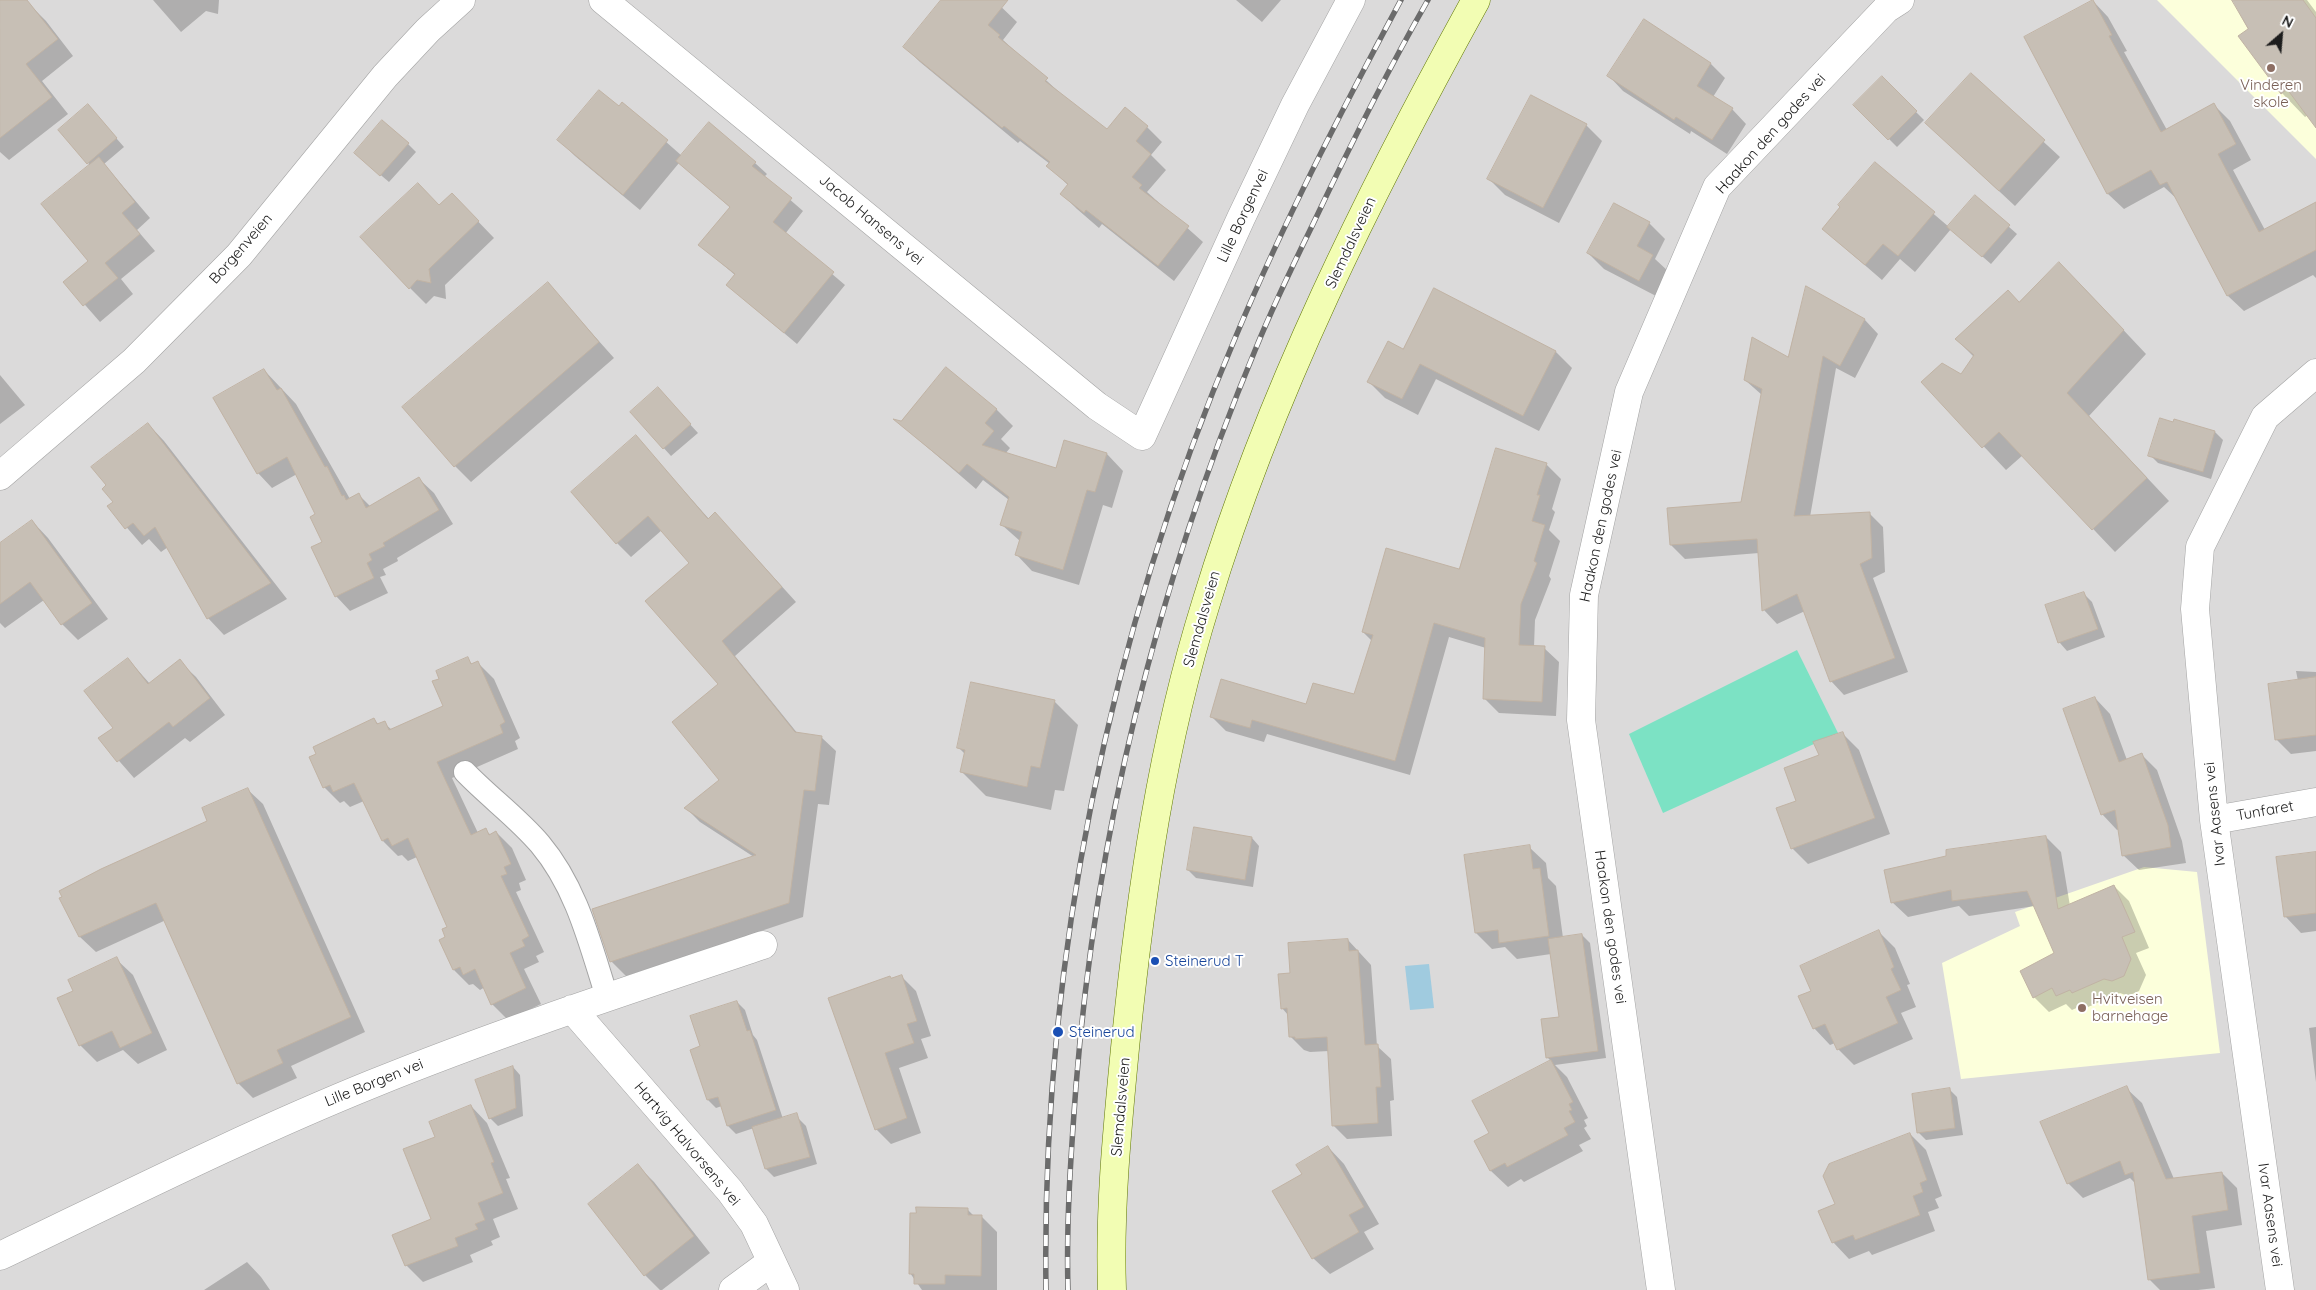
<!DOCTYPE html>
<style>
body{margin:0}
#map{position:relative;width:2316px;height:1290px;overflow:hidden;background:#efece2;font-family:Quicksand,sans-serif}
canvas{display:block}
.north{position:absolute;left:2256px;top:10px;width:50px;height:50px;-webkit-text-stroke:4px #fff;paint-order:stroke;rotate:27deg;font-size:14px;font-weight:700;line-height:20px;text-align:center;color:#1d1d1d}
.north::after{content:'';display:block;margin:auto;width:18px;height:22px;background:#1d1d1d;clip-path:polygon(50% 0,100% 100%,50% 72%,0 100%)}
</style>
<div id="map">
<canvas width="2316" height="1290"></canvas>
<div class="north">N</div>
</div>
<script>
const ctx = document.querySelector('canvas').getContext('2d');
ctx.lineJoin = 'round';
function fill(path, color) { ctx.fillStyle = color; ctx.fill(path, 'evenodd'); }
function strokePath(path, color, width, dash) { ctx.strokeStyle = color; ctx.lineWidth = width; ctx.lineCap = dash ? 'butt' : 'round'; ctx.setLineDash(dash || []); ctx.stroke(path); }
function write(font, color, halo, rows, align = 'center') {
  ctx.font = font + ' Quicksand,sans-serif'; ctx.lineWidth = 4; ctx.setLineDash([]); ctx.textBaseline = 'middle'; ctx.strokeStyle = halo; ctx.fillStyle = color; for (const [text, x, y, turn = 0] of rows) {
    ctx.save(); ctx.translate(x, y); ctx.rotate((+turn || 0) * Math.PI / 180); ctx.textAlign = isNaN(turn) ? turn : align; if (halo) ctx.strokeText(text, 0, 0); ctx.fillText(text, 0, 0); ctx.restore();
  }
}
const residential = new Path2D(`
 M0,0H2316V1290H0Z`);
const education = new Path2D(`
 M2157,0H2316V159Z
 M2144,867L2197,872L2220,1053L1961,1079L1942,963L2020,926L2015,912Z`);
const pitch = new Path2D(`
 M1797,650L1838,733L1663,813L1629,734Z`);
const water = new Path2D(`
 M1429,964L1434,1008L1410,1010L1405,966Z`);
const shadow = new Path2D(`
 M153,0H219L218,14L206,11L181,32Z
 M943,0H994L1017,22L1003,40L1062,95L1107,131L1147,127L1162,142L1151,155L1166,170L1147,192L1203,242L1174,281L1102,224L1099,228L1077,209L1062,194L1069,186L1048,166L1050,164L1020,141L1018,143L920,62L905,47Z
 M1236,0H1281L1262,22Z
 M2236,0H2307L2316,12V126L2308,115L2305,117L2282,93Z
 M2093,1L2108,17L2127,51L2124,52L2167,130L2214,105L2230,121L2251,160L2233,170L2265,230L2316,203V278L2313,275L2244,311L2228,296L2178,200L2164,187L2124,209L2108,194L2026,37Z
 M30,5L46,21L73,56L42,81L68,114L9,160L0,152V29Z
 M1711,64L1725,78L1713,97L1732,109L1746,124L1727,154L1691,131L1690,134L1623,91L1609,76Z
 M1971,75L2060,157L2015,206L1926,123Z
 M1882,78L1924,120L1897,147L1855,105Z
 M622,103L682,156L755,163L767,174L764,177L803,211L785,234L845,285L797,344L727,285L735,275L700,245L731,208L679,163L640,210L575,156L559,140L619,107Z
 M88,106L124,147L104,164L150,218L137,230L155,251L121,279L133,294L100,322L65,282L90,261Z
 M1586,125L1602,141L1559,223L1505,195L1489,179Z
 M408,144L416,152L389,182L363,160Z
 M1875,164L1949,227L1975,197L2017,234L1991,264L1951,229L1915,272L1900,259L1882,280L1823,229Z
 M440,206L468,211L494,238L445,285L446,299L434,296L426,304L410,288Z
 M1649,223L1665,239L1655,259L1669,272L1656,296L1604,269L1588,253Z
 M548,284L614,358L471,482L455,466Z
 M2082,286L2146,354L2089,416L2169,501L2115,552L2023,455L2006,470L1923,382L1961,375L1974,357L1956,339L2020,304Z
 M1807,288L1865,320L1878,334L1855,378L1836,368L1810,517L1869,513L1883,527L1885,572L1873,578L1908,672L1844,695L1831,681L1805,611L1777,624L1764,610L1759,553L1685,559L1671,545L1742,503L1762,395L1745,380L1789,359Z
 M1404,350L1556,352L1572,368L1539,431L1436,379L1418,415L1385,398L1369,382Z
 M946,368L997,410L1013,426L1001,439L1010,448L1005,454L1056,469L1065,441L1107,454L1123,471L1112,508L1103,505L1079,585L1032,571L1016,554L1020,541L1002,525L1009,500L983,480L976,489L897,421L902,422Z
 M264,370L296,404L350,499L359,495L371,507L419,479L434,493L453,524L397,558L398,561L383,569L386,575L380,577L388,593L350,611L336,596L317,515L297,474L272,488L258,473Z
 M0,375L25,405L0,424Z
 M665,397L698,433L671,456L631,412Z
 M2175,420L2215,432L2223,440L2211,479L2158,463L2150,455Z
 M148,424L164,441L287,599L224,635L208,618L168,547L161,552L149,539L142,545L109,507L114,502L108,486Z
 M636,437L709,519L729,528L796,602L735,656L798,734L821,737L836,751L829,805L818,804L803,917L626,976L611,961L754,857L700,822L686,808L720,780V685L691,563L662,530L631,557L617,543Z
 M1546,464L1561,479L1552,509L1555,512L1549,530L1560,541L1549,576L1551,579L1535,620L1534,647L1544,648L1559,662L1556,716L1499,713L1484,698L1486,648L1449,637L1410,775L1267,734L1264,742L1226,731L1211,716L1307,706L1355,696L1372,641L1363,632L1460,571Z
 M32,521L48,538L108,619L78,640L62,624L44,600L5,628L0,623V545Z
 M2084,594L2092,602L2105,637L2067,651L2060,643L2046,606Z
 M128,659L150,684L179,661L196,677L225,715L190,742L185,738L134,778L100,739L114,728Z
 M467,659L473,665L478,663L494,679L520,738L515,741L518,749L452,778L478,833L485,830L491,835L496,832L512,848L526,880L519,883L521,890L516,892L544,952L536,956L539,962L524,969L541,1004L508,1020L492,1004L485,987L480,990L473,984L469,985L454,970L447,938L449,927L417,857L408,861L402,855L398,856L383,841L364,801L350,807L344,801L340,803L324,787L374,719L379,725L384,723L392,730L445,706L441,679Z
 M2296,671L2316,672V751L2291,754L2277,740L2298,681Z
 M2095,698L2110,714L2127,760L2142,755L2157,770L2182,841L2186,863L2139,870L2123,855L2119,829L2117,830L2102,814Z
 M1054,701L1078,725L1064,791L1055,790L1051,810L986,796L962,772L966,755L959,748Z
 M1843,734L1859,750L1890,834L1808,864L1792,848L1798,801L1820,756Z
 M247,789L263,804L365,1032L291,1066L297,1078L253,1098L238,1083L166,920L96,952L80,937L61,899L209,822Z
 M2046,837L2061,852L2070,906L2114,886L2129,901L2149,948L2136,953L2146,975L2139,991L2128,996L2120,993L2088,1007L2085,1004L2072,1010L2066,1004L2049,1012L2034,997L2056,954L2035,906L1969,916L1959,906L1908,917L1892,902Z
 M1252,838L1259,846L1253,887L1196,878L1188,870Z
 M1529,847L1546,863L1548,878L1556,886L1563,938L1582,935L1590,943L1606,1058L1555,1065L1567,1077L1588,1118L1584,1120L1587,1126L1584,1128L1591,1139L1579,1145L1583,1151L1524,1182L1521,1179L1508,1187L1491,1171L1476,1141L1491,1133L1551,1061L1547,1057L1560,1018L1551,954L1517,959L1505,947L1492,949L1476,933Z
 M2316,853V931L2301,933L2285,916Z
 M1879,932L1895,948L1910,984L1907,985L1916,1007L1901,1013L1913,1039L1854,1065L1838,1049L1835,1043L1830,1045L1814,1028L1812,991Z
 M1348,940L1371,965L1377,1046L1391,1059L1394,1100L1390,1101L1392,1136L1347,1139L1333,1125L1329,1051L1310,1052L1304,1050L1290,1036L1288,1015L1282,1008L1292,974Z
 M116,959L133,975L167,1050L138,1064L123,1050L97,1062L81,1046L59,998L75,991Z
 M901,976L916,991L931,1036L921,1039L928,1058L899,1068L921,1133L891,1144L876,1129L892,980Z
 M737,1002L745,1010L753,1035L757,1040L783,1119L798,1118L806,1126L817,1164L774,1177L766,1169L754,1128L736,1134L728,1126L722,1106L716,1108L708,1100L702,1047Z
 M2316,1027V1082L2309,1028Z
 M513,1067L520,1075L523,1116L498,1126L490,1118Z
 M2126,1088L2142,1103L2174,1179L2222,1173L2237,1188L2242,1225L2206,1231L2215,1288L2198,1290H2160L2150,1280L2136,1184L2130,1178L2083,1198L2068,1183Z
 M1949,1089L1957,1097L1963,1135L1926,1140L1918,1132Z
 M471,1106L487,1123L510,1178L506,1179L518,1209L493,1219L500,1237L491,1241L493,1245L470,1255L473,1262L423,1282L406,1265L433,1220L436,1137Z
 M1910,1134L1926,1150L1942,1196L1935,1199L1939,1208L1928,1212L1935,1231L1872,1255L1869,1251L1849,1259L1833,1242L1837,1205Z
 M1328,1147L1344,1164L1379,1224L1364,1232L1374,1249L1330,1274L1313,1258L1274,1192L1303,1174Z
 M638,1166L654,1182L710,1253L662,1290H660L645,1275Z
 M967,1209L974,1216H981L997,1232V1290H922L910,1273Z
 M247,1262L261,1277L270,1290H204Z`);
const building = new Path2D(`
 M0,0H27L58,39L26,64L52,97L0,138Z
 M941,0H1008L988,25L1000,35L998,37L1048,78L1045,81L1107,129L1125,107L1148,126L1136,141L1151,154L1132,177L1142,185L1139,188L1189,226L1158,266L1086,210L1084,213L1060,194L1068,184L1046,166L1050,162L1004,126L1002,128L903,47Z
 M2093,0L2112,35L2109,36L2161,132L2214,103L2236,144L2218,154L2259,232L2316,202V250L2227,296L2167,182L2160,185L2151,170L2107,194L2024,37Z
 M2232,0H2303L2316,18V128L2287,89L2281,94L2238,36L2248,29Z
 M1644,19L1711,63L1697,86L1733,108L1712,140L1676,117L1674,120L1607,76Z
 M1971,73L2045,140L1999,191L1925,123Z
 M1882,76L1917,111L1888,140L1853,105Z
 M599,90L619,106L622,102L668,140L623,195L557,140Z
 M1531,95L1587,124L1543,208L1487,179Z
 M88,104L117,138L87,164L58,130Z
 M382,120L409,143L380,176L354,153Z
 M709,122L756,162L752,166L792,198L773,222L834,272L784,333L726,285L735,274L698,245L730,207L676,161Z
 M99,157L135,202L122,213L140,234L105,263L118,278L83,306L63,282L88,261L41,204Z
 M1875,162L1935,212L1898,256L1883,244L1865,265L1822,229L1840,207L1838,205Z
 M418,183L439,205L452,193L479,221L429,269L431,283L417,280L409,289L360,237Z
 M1975,195L2010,225L1982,257L1947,227Z
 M1614,203L1650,222L1637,246L1653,255L1639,281L1587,253Z
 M2059,262L2124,330L2067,393L2147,478L2092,530L1999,432L1982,448L1921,382L1942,363L1961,374L1974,355L1955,339L2008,290L2019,302Z
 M548,282L599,342L454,467L402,407Z
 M1806,286L1865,319L1840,366L1823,356L1794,516L1870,512L1872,558L1860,564L1895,658L1830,682L1797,594L1762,611L1757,539L1670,545L1667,508L1741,502L1762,389L1744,380L1752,337L1788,357Z
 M1434,288L1556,351L1523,416L1420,364L1402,399L1367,382L1388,341L1403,349Z
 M946,367L997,409L985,423L994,431L982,445L1056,468L1064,440L1107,453L1095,492L1087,490L1063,570L1015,555L1022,532L1000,525L1009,497L967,464L959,473L893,419L901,421Z
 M264,369L277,390L281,388L325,467L327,466L342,496L344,495L346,500L359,493L366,508L419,477L439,510L383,543L385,546L369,554L372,560L367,563L374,578L335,597L311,547L322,542L310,517L315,514L287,457L257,474L213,398Z
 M658,387L691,424L663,449L630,412Z
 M2160,418L2173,422L2174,419L2215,431L2203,472L2148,456Z
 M148,423L271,583L207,619L155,527L144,536L133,523L125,529L107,506L113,502L102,489L106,485L91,467Z
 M636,435L708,519L715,512L782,587L722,641L795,732L822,736L815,791L804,790L789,903L610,962L592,909L756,855L684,808L719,780L672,722L718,684L645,601L689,563L648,516L616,544L571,492Z
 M1496,448L1547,463L1537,495H1540L1532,521L1545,525L1534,561L1537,563L1521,604L1519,645L1545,646L1542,702L1483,699L1485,638L1434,623L1395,761L1252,720L1250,728L1210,717L1221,679L1306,704L1313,683L1354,694L1373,635L1362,632L1386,548L1459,569Z
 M32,520L92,603L61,625L30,582L0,604V543Z
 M2084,592L2098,629L2058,643L2045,605Z
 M468,657L471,664L478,661L505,722L500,725L503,733L437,762L471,835L486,828L489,835L496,831L511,864L504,867L507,874L501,876L529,936L522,940L525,946L510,953L526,988L491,1005L475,969L463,975L460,967L453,970L439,940L445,937L442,929L447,927L408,838L392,846L388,838L382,841L354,783L333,792L330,785L323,788L309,757L316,754L313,747L374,718L377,724L385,721L389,730L443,706L432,681L439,679L436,671Z
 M128,658L148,684L180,659L210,698L173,727L169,722L117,762L98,738L113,728L84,691Z
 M2316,677V735L2275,740L2268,684Z
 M971,682L1055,700L1040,768L1031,766L1027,787L960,772L965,750L957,748Z
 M2095,697L2119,762L2142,753L2168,825L2171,847L2122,856L2115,810L2101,815L2063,709Z
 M1843,732L1875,818L1791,849L1776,808L1796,801L1784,768L1819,755L1813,742Z
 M248,788L351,1017L277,1050L283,1063L237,1084L156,903L79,937L59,898L62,897L59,891L101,869L207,821L202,808Z
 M1194,827L1252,837L1245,880L1187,870Z
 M2046,836L2058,909L2114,885L2135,932L2122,937L2131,959L2124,976L2112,981L2104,979L2072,993L2070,990L2056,996L2052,988L2033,998L2020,971L2054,953L2027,891L1952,901L1951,890L1891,903L1884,870L1946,856V850Z
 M1530,845L1533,869L1540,868L1549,936L1499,943L1498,930L1475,933L1464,855Z
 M2316,852V913L2284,917L2276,857Z
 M1879,930L1894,967L1891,969L1901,990L1886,997L1898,1023L1837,1050L1825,1024L1813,1029L1798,996L1811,991L1800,966Z
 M1582,934L1598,1051L1546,1058L1541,1019L1559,1017L1548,939Z
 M1348,939L1349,951L1358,950L1365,1045L1378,1044L1381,1087H1376L1378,1123L1332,1126L1327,1037L1295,1039V1037H1289L1287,1008L1281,1009L1278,974L1290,973L1288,943Z
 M117,957L152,1033L120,1048L112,1031L79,1046L57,998L73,991L68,980Z
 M902,975L917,1021L907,1024L914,1043L885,1053L907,1118L875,1130L828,998L890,976L891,978Z
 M737,1001L747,1031L750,1030L776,1110L727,1126L718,1097L707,1100L690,1050L700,1046L690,1016Z
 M1551,1060L1573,1102L1569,1104L1572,1110L1569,1111L1575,1122L1564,1128L1568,1135L1507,1167L1505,1163L1490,1171L1474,1141L1489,1133L1472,1101Z
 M513,1066L516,1108L489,1119L475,1080Z
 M2127,1086L2166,1179L2222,1172L2228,1210L2192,1216L2200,1273L2148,1280L2133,1172L2125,1175L2120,1161L2067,1184L2040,1122Z
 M1950,1088L1955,1128L1917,1133L1912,1094Z
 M471,1105L494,1162L491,1163L503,1193L478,1203L485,1220L475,1224L478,1229L455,1238L458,1246L405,1266L392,1235L431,1219L403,1149L435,1137L429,1122Z
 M797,1113L810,1157L765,1169L752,1127Z
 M1910,1133L1927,1180L1920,1183L1923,1192L1913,1196L1920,1215L1855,1240L1853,1235L1832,1243L1818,1211L1835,1204L1823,1176L1829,1164Z
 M1328,1146L1364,1207L1349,1215L1359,1232L1312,1259L1272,1191L1302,1174L1296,1165Z
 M638,1164L694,1236L644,1276L588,1204Z
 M916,1207L968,1208V1215H982L981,1276L945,1275V1284H914V1274H909L910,1213H916Z`);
const service = new Path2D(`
 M465,772C489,797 518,818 540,844C577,888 590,944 607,997`);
const minor = new Path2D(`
 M603,0L1097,406L1142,436L1241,218L1295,105L1351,0
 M0,476L134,361L239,255L385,76L428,30L461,0
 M2214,820L2316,802
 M572,1009L730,1191L754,1224L785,1290
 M0,1256C123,1197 246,1135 372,1084C500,1032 632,989 763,945
 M733,1290L771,1262
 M1661,1290L1581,720L1584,595L1629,392L1717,187L1886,9L1900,0
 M2280,1290L2214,820L2195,609L2200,547L2265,417L2316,373`);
const secondary = new Path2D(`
 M1112,1290C1109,1206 1118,1121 1126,1038C1141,891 1162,744 1206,603C1270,392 1370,192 1476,0`);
const rail = new Path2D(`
 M1046,1290C1041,967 1109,633 1236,336C1284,221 1342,110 1401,0
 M1068,1290C1066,1222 1071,1153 1076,1086C1096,832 1158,583 1256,348C1273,306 1293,265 1313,224C1349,148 1386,73 1428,0`);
const markers = [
 [2271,68,5,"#8d6e63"],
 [1155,961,5,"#1a4fb4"],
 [2082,1008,5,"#8d6e63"],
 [1058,1032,6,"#1a4fb4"]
];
const educationNames = [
 ["Vinderen",2271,85],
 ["skole",2271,102],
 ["Hvitveisen",2092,999,"left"],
 ["barnehage",2092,1016,"left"]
];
const streetNames = [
 ["Haakon den godes vei",1771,134,-48],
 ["Lille Borgenvei",1243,216,-65],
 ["Jacob Hansens vei",871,220,40],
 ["Slemdalsveien",1351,243,-65],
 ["Borgenveien",241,249,-49],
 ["Haakon den godes vei",1601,526,-78],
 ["Slemdalsveien",1202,619,-74],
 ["Tunfaret",2265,811,-10],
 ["Ivar Aasens vei",2215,814,-96],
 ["Haakon den godes vei",1610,927,82],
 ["Lille Borgen vei",374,1083,-22],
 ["Slemdalsveien",1121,1107,-85],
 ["Hartvig Halvorsens vei",687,1144,50],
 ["Ivar Aasens vei",2270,1215,82]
];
const transitNames = [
 ["Steinerud T",1165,961],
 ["Steinerud",1069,1032]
];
fill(residential, '#dbdada');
fill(education, '#fcffdb');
fill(pitch, '#7ce2c4');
fill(water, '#a0cbdf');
fill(shadow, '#0003');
fill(building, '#c7bfb5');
strokePath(building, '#c1b3a4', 1);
strokePath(service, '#a4a4a4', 24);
strokePath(minor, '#a4a4a4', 29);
strokePath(secondary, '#607800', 29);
strokePath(service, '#fff', 22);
strokePath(minor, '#fff', 28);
strokePath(secondary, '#f2fdb3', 28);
strokePath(rail, '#6b6b6b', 5.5);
strokePath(rail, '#fff', 4, [11]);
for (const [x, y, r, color] of markers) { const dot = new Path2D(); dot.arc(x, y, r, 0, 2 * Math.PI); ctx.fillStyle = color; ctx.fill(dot); strokePath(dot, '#fff', 2); }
write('15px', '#785e54', '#fff', educationNames);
write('15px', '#1d1d1d', '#fff', streetNames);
write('15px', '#164399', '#fff', transitNames, 'left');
</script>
